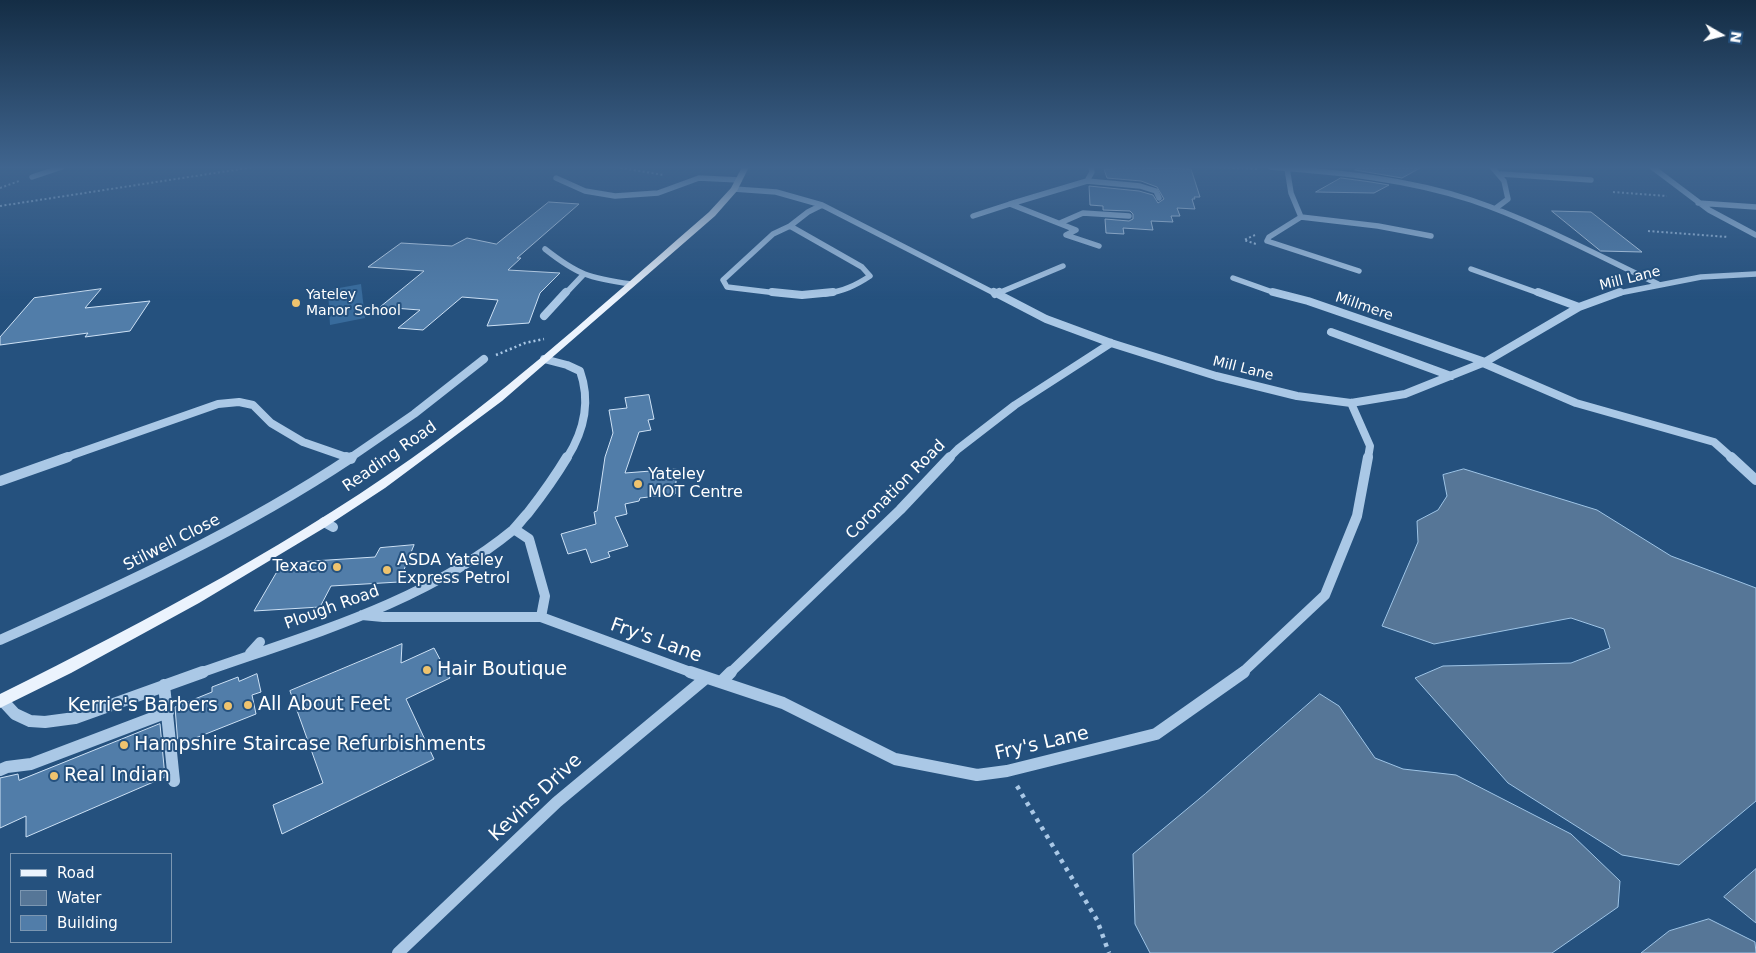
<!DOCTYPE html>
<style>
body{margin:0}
#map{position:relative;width:1756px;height:953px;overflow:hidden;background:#25517e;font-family:"DejaVu Sans",sans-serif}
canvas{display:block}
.legend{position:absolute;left:10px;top:853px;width:162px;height:90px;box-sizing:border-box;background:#25517e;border:1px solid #7c97b2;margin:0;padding:6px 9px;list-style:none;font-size:15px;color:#fff}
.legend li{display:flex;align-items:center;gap:10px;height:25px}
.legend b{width:25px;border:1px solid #7c97b2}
.north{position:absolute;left:1696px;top:10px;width:50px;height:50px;-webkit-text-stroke:4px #25517e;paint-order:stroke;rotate:98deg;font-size:14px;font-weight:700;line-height:20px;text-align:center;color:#fff}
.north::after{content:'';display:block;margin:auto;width:18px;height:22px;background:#fff;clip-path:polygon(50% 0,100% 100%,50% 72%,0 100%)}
</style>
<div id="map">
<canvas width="1756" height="953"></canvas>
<ul class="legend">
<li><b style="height:6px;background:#ebf3fd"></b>Road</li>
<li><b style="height:14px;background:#567697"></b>Water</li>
<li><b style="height:14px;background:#517da9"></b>Building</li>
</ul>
<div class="north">N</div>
</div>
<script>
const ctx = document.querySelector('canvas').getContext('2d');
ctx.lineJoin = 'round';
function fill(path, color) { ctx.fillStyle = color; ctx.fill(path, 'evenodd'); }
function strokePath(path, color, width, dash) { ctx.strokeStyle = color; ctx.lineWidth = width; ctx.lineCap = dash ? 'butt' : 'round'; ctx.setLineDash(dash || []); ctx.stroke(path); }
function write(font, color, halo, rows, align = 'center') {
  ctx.font = font + ' "DejaVu Sans",sans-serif'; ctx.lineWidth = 4; ctx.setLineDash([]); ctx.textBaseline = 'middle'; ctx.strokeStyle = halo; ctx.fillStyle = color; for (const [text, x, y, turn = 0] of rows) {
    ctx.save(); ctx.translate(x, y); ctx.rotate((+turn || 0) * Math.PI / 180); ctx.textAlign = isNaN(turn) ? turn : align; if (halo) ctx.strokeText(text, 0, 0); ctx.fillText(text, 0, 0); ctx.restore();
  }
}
const green = new Path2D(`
 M361,284L365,318L330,325L328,290Z`);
const water = new Path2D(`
 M1464,469L1597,510L1671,556L1756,588V801L1679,865L1622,855L1508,783L1415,678L1443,666L1571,663L1610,648L1604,629L1571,618L1434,644L1382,626L1418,542L1417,521L1438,510L1447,496L1443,475Z
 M1320,694L1339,706L1375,758L1403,769L1456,775L1571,834L1620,881L1618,907L1552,953H1150L1135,924L1133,854L1205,794Z
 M1756,869V923L1724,897Z
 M1709,919L1755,942L1756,953H1641L1669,931Z`);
const building = new Path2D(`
 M1116,167L1191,169L1200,197H1194L1195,199H1192L1195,209L1177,208L1180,216H1171L1173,222L1151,221L1153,230L1123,228L1124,234L1106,233L1105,219L1129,221L1133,219V214L1130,211L1103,210V206L1090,205L1089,186L1139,191L1153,195L1158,203L1164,199L1157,187L1141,181L1107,178L1104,169H1113L1117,168Z
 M1361,167H1422L1402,178L1355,170Z
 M1341,178L1371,182L1389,185L1374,193L1316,192Z
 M549,202L579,204L517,258H521L508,270L560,273L540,293L529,323L487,326L498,300L462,297L423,330L398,328L420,310L380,307L424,271L368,267L401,243L452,246L467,238L496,244Z
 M1552,211L1591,212L1642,252L1601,251Z
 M101,289L85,308L150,301L130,331L85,337L88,333L0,345V337L34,298Z
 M649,395L654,419L648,420L651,430L639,432L625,473L677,469L675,494L640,498L639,501L625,504L627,514L615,517L628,546L608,552L610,557L591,563L586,549L568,554L561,534L596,524L594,512L597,511L605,457L613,433L609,410L627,408L625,398Z
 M414,545L399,582L331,586L320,607L254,611L282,563L375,557L380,548Z
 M402,644L401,663L434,648L450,678L406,699L434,759L282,834L273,805L323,783L290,691Z
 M257,674L261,692L252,695L256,714L178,745L175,707L212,692V687L238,677L239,681Z
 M160,724L165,777L26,837V816L0,828V778L18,774L19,780Z`);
const pathFar2 = new Path2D(`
 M616,167L664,175
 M1210,167L1257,169
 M0,188L19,181
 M1613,192L1667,196
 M0,206L254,167
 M1648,231L1728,237
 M1255,235L1244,240L1256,244`);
const pathFar1 = new Path2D(`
 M496,355L525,343L544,339`);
const path = new Path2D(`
 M1017,786L1097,920L1109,953`);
const minorFar3 = new Path2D(`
 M1270,167C1337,172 1407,179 1471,200C1536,222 1597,255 1658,284
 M1492,167L1504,181L1508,199L1496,208
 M1652,167L1709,210L1756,235
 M1287,168L1291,193L1301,217L1269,237L1267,241L1359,271
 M1501,174L1591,180
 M32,177L62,167
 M556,178L585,191L615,196L658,193L699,178L739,180
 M1087,181L1140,186L1156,191L1159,198
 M734,189L776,192L822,205L996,294
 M1698,203L1756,207
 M973,216L1010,204
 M1301,217L1378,226L1431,236
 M1060,223L1083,213L1129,216
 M790,226L862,267L870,276C855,286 843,291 825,294
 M790,226L808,212L822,205
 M1076,230L1010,204L1087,181L1092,172L1091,167
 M1076,230L1066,235L1099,246
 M545,249C578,275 589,278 631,284
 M1471,269L1541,294
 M1233,278L1278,294
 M565,294L584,274
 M785,294L727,287L723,280L773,234L790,226
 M996,294L1063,266
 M1614,294L1701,277L1756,274`);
const minorFar2 = new Path2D(`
 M772,292L802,295L833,292
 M994,292L1046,319L1111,343L1216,376L1297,396L1351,403L1405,394L1485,362L1579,307L1620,292
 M1273,292L1308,301L1485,362
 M1538,292L1579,307
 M995,294L999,292
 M544,316L566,292
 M1331,332L1451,376
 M544,359L567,365L580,371C591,402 584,431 567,458
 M1483,363L1576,403L1714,442L1732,458
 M1351,403L1370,446L1368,458
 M64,458L218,404L239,402L253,405L271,423L303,442L349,458
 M350,458L414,414L484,359
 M949,458L958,449L1015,405L1111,343`);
const minorFar1 = new Path2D(`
 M346,457L351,459
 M1731,457L1756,480
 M0,481L68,457
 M324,522L333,527
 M514,529L529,539L545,596L541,617
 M362,615L383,617H541L693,673
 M0,640C121,586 241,531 352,457
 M250,653L260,642
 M200,673C307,635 423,604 513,530C518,525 523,518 528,513C542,495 555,477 567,457
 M730,673L900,510L950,457
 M1242,673L1325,595L1357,516L1368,457`);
const minor = new Path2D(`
 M690,672L783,703L895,759L977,775L1007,771L1156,734L1244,672
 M721,682L731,672
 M164,685L174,781
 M3,701L15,714L30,721L45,722L75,718L203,672
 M0,770L7,767L31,764L168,712
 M398,953L557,802L706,678`);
const major = new Path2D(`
 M742,167H749L737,191L715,216L502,401L385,488L324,528L199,603L71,673L0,708V694C150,619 301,540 437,440C532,370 620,289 709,212L731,188Z`);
const markers = [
 [296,303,5,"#efc36e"],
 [638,484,5,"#efc36e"],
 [337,567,5,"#efc36e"],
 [387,570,5,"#efc36e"],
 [427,670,5,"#efc36e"],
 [248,705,5,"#efc36e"],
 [228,706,5,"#efc36e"],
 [124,745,5,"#efc36e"],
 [54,776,5,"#efc36e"]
];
const farStreetnames = [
 ["Mill Lane",1630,279,-14],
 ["Millmere",1364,307,19],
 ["Mill Lane",1243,369,14]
];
const farPoinames = [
 ["Yateley",306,295],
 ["Manor School",306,311]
];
const streetNames = [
 ["Reading Road",390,457,-35],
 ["Coronation Road",896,490,-45],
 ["Stilwell Close",172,543,-27],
 ["Plough Road",332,608,-20]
];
const poiNames = [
 ["Yateley",648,475],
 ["MOT Centre",648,493],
 ["ASDA Yateley",397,561],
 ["Express Petrol",397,579],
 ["Texaco",327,567,"right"]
];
const nearStreetnames = [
 ["Fry's Lane",656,641,20],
 ["Fry's Lane",1042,744,-13],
 ["Kevins Drive",536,798,-43]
];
const nearPoinames = [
 ["Hair Boutique",437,670],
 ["All About Feet",258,705],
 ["Kerrie's Barbers",218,706,"right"],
 ["Hampshire Staircase Refurbishments",134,745],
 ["Real Indian",64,776]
];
fill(green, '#386b9c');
fill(water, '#567697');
strokePath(water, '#9ec4e6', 1);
fill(building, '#517da9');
strokePath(building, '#cde1f5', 1);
strokePath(pathFar2, '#aac8e6', 2, [2, 2.5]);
strokePath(pathFar1, '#aac8e6', 2.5, [2, 3]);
strokePath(path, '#aac8e6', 4.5, [4, 5.5]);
strokePath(minorFar3, '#aac8e6', 5.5);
strokePath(minorFar2, '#aac8e6', 8);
strokePath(minorFar1, '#aac8e6', 10);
strokePath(minor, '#aac8e6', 12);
fill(major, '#ebf3fd');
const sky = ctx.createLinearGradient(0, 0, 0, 300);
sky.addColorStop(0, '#142d45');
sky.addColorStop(0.56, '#40658f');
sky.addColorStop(1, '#40658f00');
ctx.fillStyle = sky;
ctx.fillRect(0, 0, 1756, 300);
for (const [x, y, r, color] of markers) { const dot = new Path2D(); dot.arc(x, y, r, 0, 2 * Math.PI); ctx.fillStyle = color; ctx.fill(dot); strokePath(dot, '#25517e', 2); }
write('14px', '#fff', '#25517e', farStreetnames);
write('14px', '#fff', '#25517e', farPoinames, 'left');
write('16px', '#fff', '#25517e', streetNames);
write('16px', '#fff', '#25517e', poiNames, 'left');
write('19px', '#fff', '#25517e', nearStreetnames);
write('19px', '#fff', '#25517e', nearPoinames, 'left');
</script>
